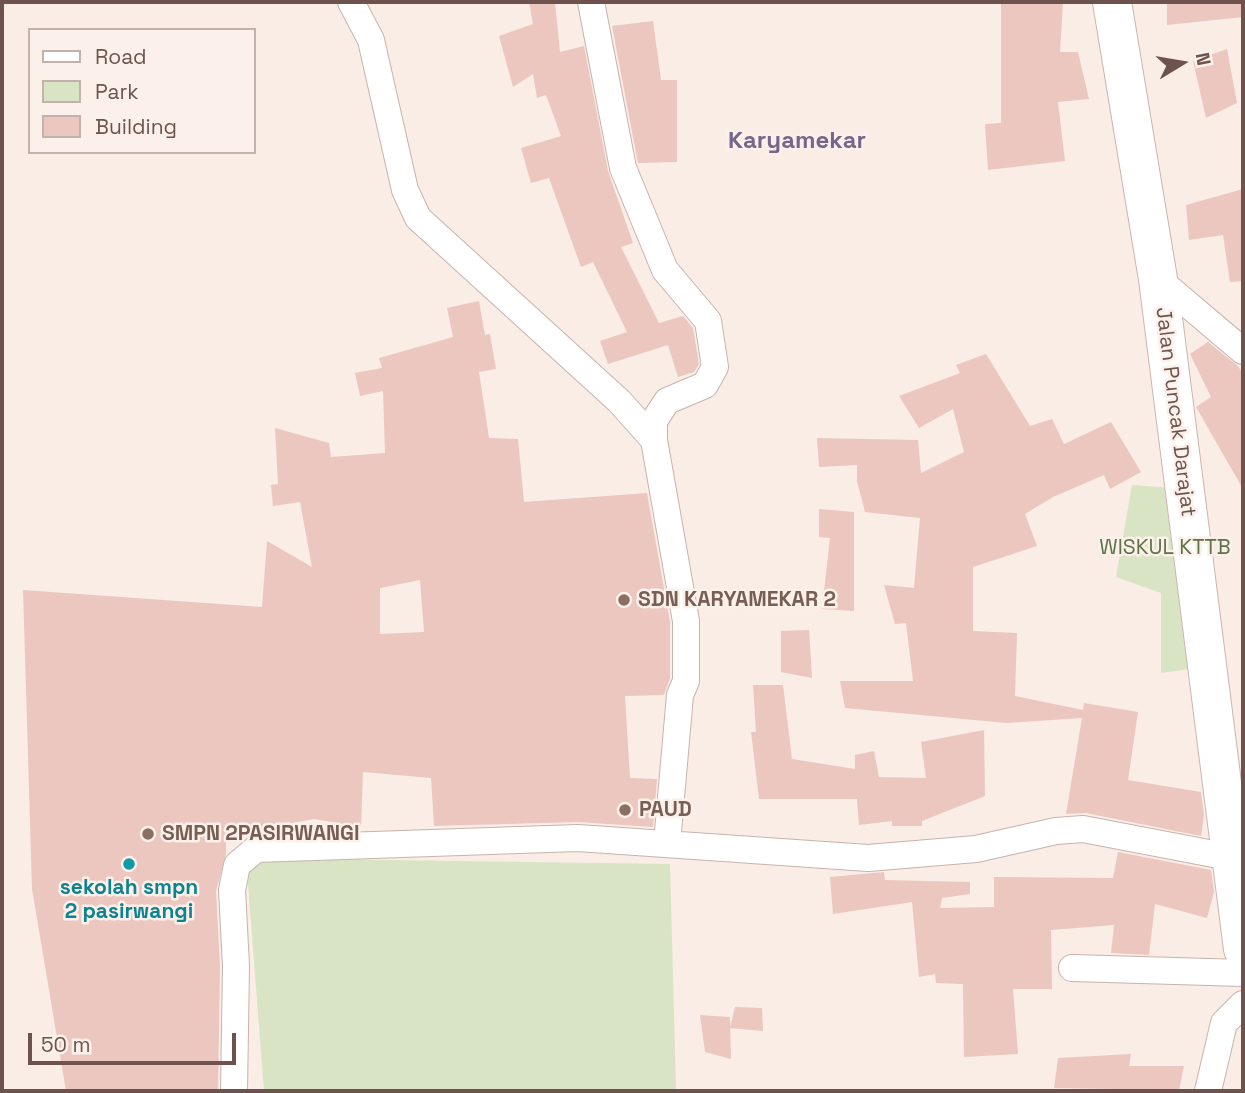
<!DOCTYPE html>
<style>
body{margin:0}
#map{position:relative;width:1245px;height:1093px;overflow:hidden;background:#f9ede5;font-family:"Space Grotesk",sans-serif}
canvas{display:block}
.frame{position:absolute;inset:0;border:4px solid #6e524d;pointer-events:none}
.legend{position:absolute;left:28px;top:28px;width:228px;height:126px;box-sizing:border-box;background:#fcf1ea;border:2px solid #c3b1ab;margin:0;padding:9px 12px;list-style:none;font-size:21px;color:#6e524d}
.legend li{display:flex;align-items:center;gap:14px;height:35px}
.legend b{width:35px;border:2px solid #c3b1ab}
.north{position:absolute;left:1147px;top:28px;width:70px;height:70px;-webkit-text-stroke:5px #fcf1ea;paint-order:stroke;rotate:79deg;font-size:19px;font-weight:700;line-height:28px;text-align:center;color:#6e524d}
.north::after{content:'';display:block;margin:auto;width:24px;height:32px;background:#6e524d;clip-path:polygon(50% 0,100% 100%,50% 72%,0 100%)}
.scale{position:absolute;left:28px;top:1033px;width:208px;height:32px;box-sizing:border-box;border:4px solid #6e524d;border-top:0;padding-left:9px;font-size:21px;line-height:24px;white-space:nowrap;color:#6e524d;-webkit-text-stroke:5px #fcf1ea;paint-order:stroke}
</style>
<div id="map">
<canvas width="1245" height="1093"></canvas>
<div class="frame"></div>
<ul class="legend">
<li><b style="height:9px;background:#fff"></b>Road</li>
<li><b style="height:19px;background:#d9e4c5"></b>Park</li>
<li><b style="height:19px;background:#ebc7c0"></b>Building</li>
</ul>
<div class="north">N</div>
<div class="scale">50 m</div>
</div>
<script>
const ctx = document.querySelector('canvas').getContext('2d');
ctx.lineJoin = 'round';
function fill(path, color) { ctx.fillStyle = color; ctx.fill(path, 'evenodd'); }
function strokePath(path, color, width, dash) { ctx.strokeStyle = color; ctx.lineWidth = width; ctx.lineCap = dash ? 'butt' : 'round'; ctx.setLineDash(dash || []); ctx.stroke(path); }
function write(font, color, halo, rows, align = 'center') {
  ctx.font = font + ' "Space Grotesk",sans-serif'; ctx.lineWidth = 5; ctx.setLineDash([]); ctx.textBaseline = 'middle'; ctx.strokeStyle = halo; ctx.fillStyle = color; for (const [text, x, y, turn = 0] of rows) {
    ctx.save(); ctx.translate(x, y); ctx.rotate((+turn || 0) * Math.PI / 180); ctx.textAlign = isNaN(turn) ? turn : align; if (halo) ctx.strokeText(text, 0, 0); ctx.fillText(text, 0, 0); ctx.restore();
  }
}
const green = new Path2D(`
 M1132,485L1199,490L1226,664L1161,673V593L1116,577Z
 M246,858L670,864L676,1091H264Z`);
const building = new Path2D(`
 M529,2H555L560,52L584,46L608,171L633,243L621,247L659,323L683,316L693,328L699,364L694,372L678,377L668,345L608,364L600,341L627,332L593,262L581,267L549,178L531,183L521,148L561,136L546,95L537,98L533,74L513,87L499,36L533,24Z
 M1001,2H1063L1060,52H1078L1089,99L1058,102L1065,161L988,170L985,124L1001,123Z
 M1167,2H1243V17L1167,25Z
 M653,21L661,80H677V162L638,163L612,26Z
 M1227,49L1237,103L1206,118L1193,61Z
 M1243,189V281L1230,282L1223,235L1189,240L1186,205Z
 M479,301L485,335L490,334L496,369L479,372L489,438L518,439L524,502L647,493L670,622V678L664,695L625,696L630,778L657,779L653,827L578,822L434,826L431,778L363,772L361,827L314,819L278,826L277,824L226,838V854L216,891L220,966L218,1091H66L32,889L23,590L262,607L267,541L312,567L300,502L273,506L271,485L278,484L275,428L329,443L331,457L385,453L383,391L360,396L355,373L382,368L379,358L453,337L447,308ZM420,580L424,632L380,634V588Z
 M1208,342L1238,366L1243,374V489L1196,407L1211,397L1190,354Z
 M986,354L1030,426L1052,419L1064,444L1111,422L1141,472L1110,489L1104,475L1053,497L1025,514L1037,546L973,567V631L1017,633L1015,696L1083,710L1084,703L1138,712L1128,780L1201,792L1204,815L1201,836L1086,813L1066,814L1082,718L1007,723L845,708L840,681H913L906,623L895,624L884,585L914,588L920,518L865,512L857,481V465L819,467L817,438L918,440L921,473L964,452L953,409L919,428L899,396L960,373L956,365Z
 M819,509L854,512V611L822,609L830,538L819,537Z
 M809,630L812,678L781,672V631Z
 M753,685H783L792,759L855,769V755L874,751L879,777L926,778L921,742L984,730L985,796L922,821V826H892V821L859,825L857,799H759L751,732H756Z
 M1118,852L1211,870L1214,892L1207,918L1155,904L1149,955L1111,953L1114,925L1051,930L1052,989H1013L1018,1054L964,1057L963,984L936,983L935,974L919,977L912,902L833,914L830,877L884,872L885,880L970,882V894L942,898L940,908L994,907V877L1113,878Z
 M735,1007L762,1008L763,1031L730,1028Z
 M700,1015L730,1017L731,1059L705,1052Z
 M1131,1054L1129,1066H1184L1179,1090L1054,1088L1058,1058Z`);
const street = new Path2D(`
 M351,2L371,40L405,190L418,218L619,401L654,440L686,621V681L680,695L667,843
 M591,2L623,168L665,270L708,321L715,367L705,385L667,401L654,421V440
 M1158,279L1243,351
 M1072,968L1243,973
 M234,1091L236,966L232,890L237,865L256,849L578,838L868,858L976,849L1056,831L1083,829L1229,857
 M1208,1091L1224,1023L1243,1004`);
const secondary = new Path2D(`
 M1112,2L1158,279L1243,949`);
const markers = [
 [624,600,7,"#8d6e63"],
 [625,810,7,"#8d6e63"],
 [148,834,7,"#8d6e63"],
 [129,864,7,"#0f9aa8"]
];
const streetNames = [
 ["Jalan Puncak Darajat",1175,412,83]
];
const parkNames = [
 ["WISKUL KTTB",1165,548]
];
const educationNames = [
 ["SDN KARYAMEKAR 2",638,600],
 ["PAUD",639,810],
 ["SMPN 2PASIRWANGI",162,834]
];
const cultureNames = [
 ["sekolah smpn",129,888],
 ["2 pasirwangi",129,912]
];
const quarterNames = [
 ["Karyamekar",797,141]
];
fill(green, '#d9e4c5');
fill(building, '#ebc7c0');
strokePath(street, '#c8b3ac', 28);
strokePath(secondary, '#cdb4ad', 40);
strokePath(street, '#fff', 26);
strokePath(secondary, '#fff', 38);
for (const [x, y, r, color] of markers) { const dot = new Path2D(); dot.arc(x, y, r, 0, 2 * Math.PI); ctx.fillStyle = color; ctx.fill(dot); strokePath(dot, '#fcf1ea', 2.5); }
write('21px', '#6e524d', '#fcf1ea', streetNames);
write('21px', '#5e7247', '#fcf1ea', parkNames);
write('bold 21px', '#785e54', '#fcf1ea', educationNames, 'left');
write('bold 21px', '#0d838f', '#fcf1ea', cultureNames);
write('bold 24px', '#76668b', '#fcf1ea', quarterNames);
</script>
